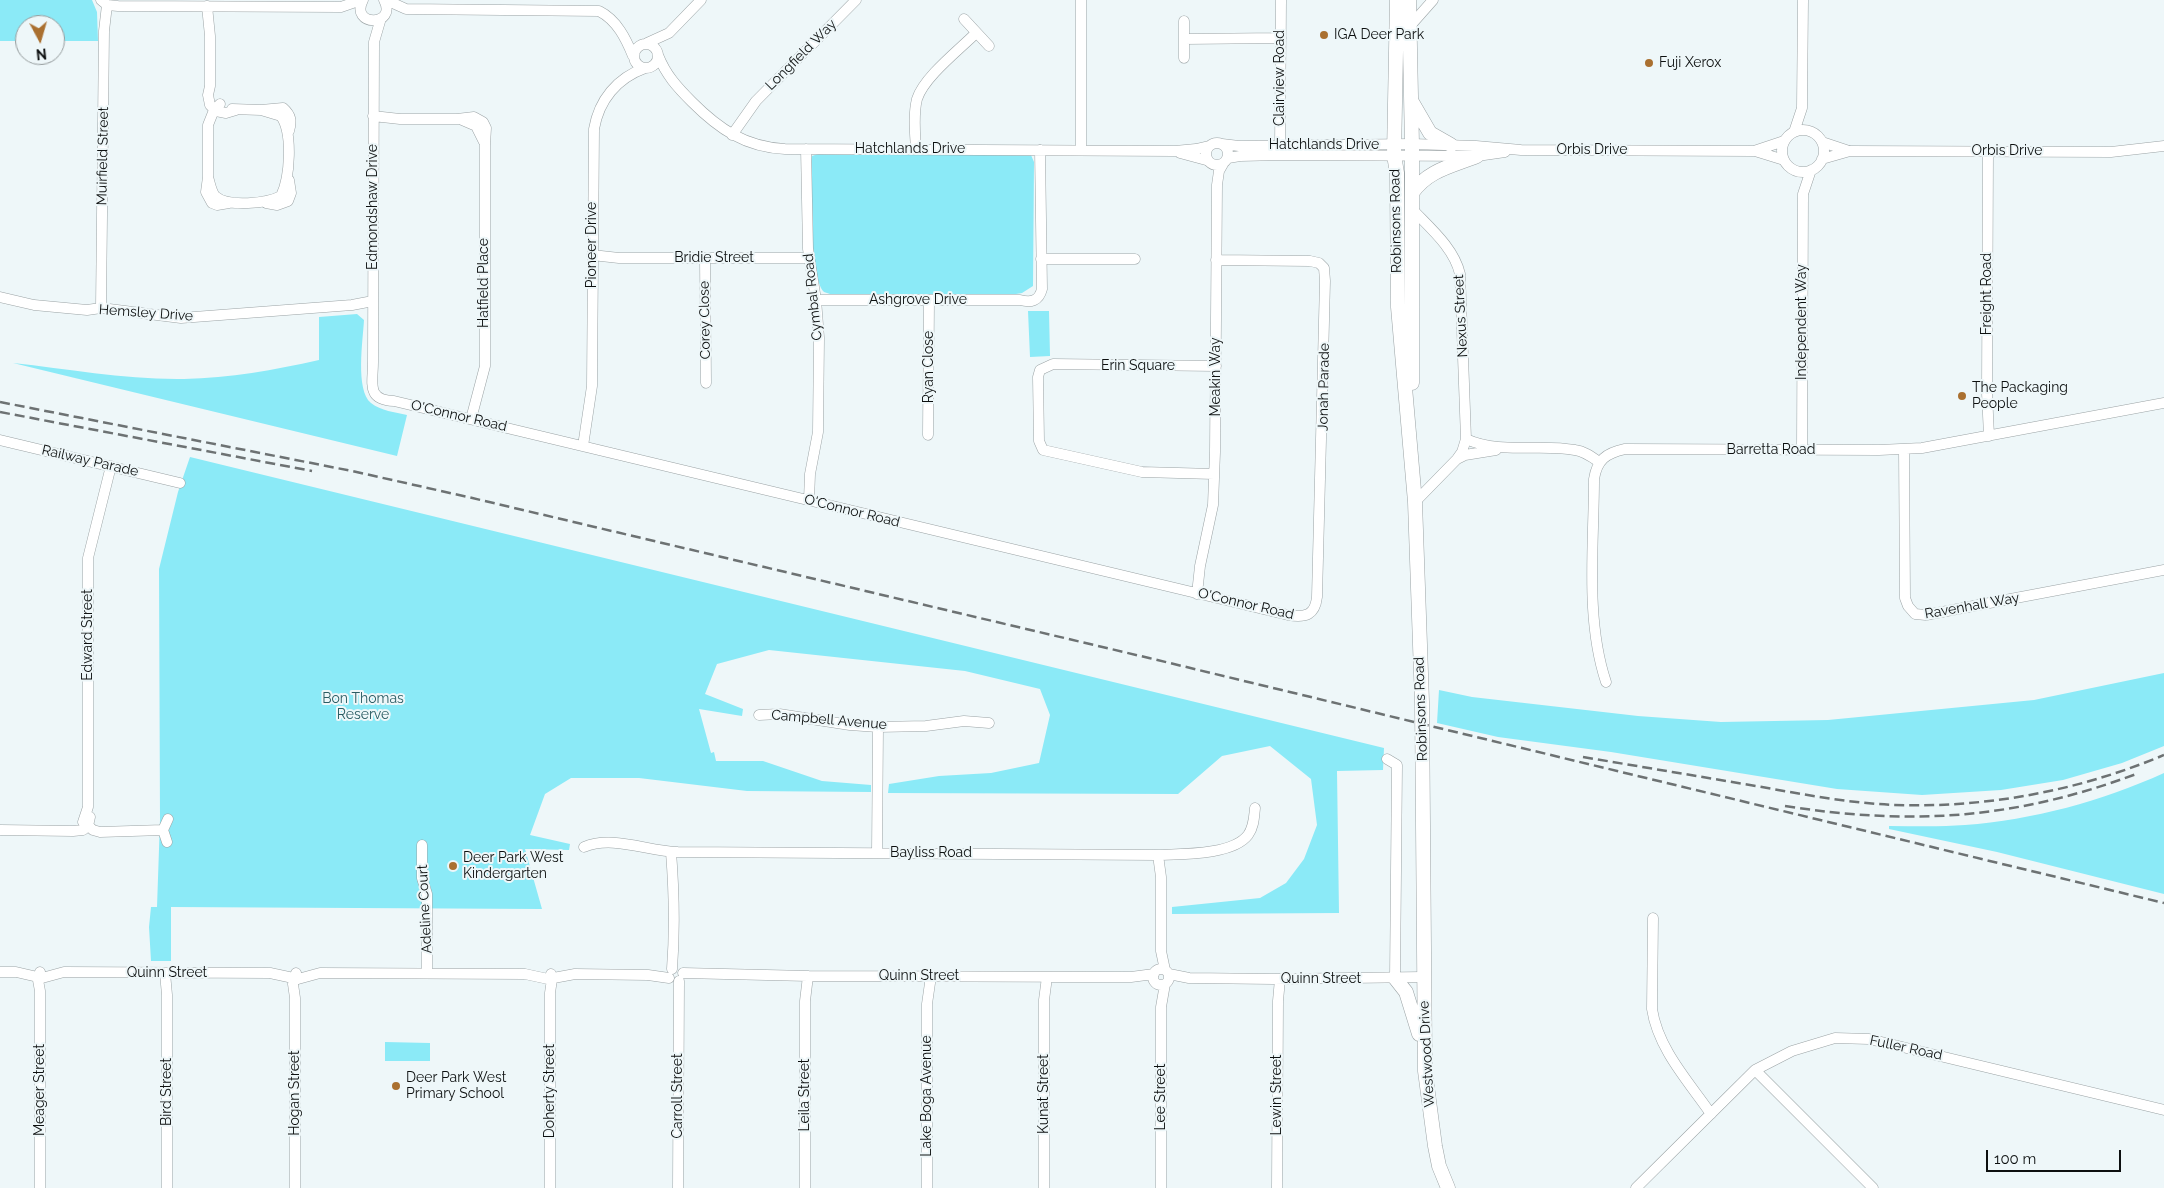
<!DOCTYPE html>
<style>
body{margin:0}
#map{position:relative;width:2164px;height:1188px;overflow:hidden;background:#eef7f9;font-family:Raleway,sans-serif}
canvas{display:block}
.north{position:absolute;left:15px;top:15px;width:50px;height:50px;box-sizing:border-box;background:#eef7f9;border:1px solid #949b9c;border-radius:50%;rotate:174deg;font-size:14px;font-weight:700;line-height:20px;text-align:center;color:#0d1010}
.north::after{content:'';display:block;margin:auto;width:18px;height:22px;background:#aa7030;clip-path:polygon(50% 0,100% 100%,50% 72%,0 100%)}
.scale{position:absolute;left:1986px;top:1150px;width:135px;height:22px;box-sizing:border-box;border:2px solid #0d1010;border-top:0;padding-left:6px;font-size:15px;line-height:18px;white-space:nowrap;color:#0d1010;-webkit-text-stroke:4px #eef7f9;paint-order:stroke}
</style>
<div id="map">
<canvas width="2164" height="1188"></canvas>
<div class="north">N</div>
<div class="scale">100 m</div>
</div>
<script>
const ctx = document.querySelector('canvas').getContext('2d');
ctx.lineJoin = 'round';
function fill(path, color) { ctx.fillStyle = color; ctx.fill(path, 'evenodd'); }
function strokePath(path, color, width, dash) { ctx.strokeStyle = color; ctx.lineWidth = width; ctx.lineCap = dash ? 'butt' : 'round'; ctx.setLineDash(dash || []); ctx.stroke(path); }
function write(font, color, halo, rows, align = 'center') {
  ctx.font = font + ' Raleway,sans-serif'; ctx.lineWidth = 4; ctx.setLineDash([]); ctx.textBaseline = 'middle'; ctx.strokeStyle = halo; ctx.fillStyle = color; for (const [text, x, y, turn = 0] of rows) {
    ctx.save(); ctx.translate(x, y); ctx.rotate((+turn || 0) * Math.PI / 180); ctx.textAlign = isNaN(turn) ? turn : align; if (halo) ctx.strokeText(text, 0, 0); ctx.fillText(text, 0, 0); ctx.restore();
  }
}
const green = new Path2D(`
 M0,0H92L97,12L98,41H55V25H25V41H0Z
 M818,154L1031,155L1034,162L1033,286L1022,293L1016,294H830L824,292C809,276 811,186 811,161L812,156Z
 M1028,311H1049L1050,356L1030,357Z
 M357,314L364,320C363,340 355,390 371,403C381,411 395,412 407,415L397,456L13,363C69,369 127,380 184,379C230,378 274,370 319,360V317Z
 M190,457L1384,748L1383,770L1337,771L1339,913L1172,914V907L1260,898L1286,883L1304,859L1317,825L1311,779L1270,746L1222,756L1178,794L888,793L889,784L939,776L991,773L1039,763L1050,715L1040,689L965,671L769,650L717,664L705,694L743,709L742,716L699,709L711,753L714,752L716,761H763L822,781L871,785V792L747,791L639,778H571L545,794L530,835L570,844L569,850L525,849L542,909L171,907V961H151L149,927L151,907H157L160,820L159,569L178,492Z
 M2164,673V746L2122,763L2063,780L2001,790L1922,795L1837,789L1611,752L1498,737L1437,723L1439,690L1472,697L1638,716L1721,722L1828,720L2034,700Z
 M2164,773V894L1997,852L1889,829V826C1914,826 1940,827 1965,825C2033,820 2102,801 2164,773Z
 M385,1042L430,1043V1061H385Z`);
const minor = new Path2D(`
 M101,0L107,5L118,6L341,7L361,0
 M363,0C349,27 398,27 384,0
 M386,0L406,9L599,11C617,20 626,39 633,56
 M207,6L210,36V86L208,95L210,105L216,111L226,113L236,110
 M381,18L374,42L373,362C373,383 366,400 394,401L1288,615C1306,618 1315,615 1317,597L1325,281L1324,268L1319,263L1310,261L1216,260
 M964,19L989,46
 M1184,21V58
 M1410,26L1433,0
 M1184,39L1281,38
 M647,43L669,33L701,0
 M634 56a12 12 0 1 1 24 0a12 12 0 1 1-24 0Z
 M658,55C666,75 677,87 692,102C719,129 745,147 785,149L1175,151L1196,149L1209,146
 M220,104L214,110L208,125V177L206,192L212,203L217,205L229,203
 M232,109L261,110L283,108C291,115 292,121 289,131
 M373,116L400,119H457L474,117L483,122L486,128L485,145V366L471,419
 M462,120L476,126L484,142
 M1782 151a21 21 0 1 1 42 0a21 21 0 1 1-42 0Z
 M1794,132L1802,108L1803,0
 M732,135L756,101L856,0
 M1822,142L1849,151
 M1206 154a11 11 0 1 1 22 0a11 11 0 1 1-22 0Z
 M1222,144L1239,146L1412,144L1476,146L1521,150L1754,151L1784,141
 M806,149L808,249L816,300L819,338L818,432L810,474L809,500
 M916,149C915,133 913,115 917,99C924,77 959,50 976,33
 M1081,150V0
 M1755,151L1784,160
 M1988,151L1987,393L1989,436
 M1280,152L1281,0
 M1180,153L1206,160
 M1228,158L1240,156L1280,155L1477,156L1505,152
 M1822,159L1850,151L2111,152L2164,146
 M208,177C210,183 211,191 215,196C228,208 268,203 281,196C290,178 293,133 281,116L261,110
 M266,203L277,205L288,201L291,193L289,180
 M1412,209C1430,228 1454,248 1460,274L1466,439L1462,452L1457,459L1415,502
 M592,255L619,258H809
 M705,258L706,383
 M1041,259H1135
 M0,297L34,305L87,310L101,308L181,318L352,305L373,301
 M816,300H1020C1031,303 1039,301 1042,289L1040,150
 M101,308L104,31L107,5
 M928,435L929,300
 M1466,439C1502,455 1538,443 1575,450C1584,451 1592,457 1599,462
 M0,440L180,483
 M583,446L592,386L594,129C599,100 617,78 645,68
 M1904,449L1905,598L1908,606L1915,614L1926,615L2164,570
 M1802,450L1803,194L1811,170
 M1457,459L1465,455L1496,450
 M1214,474L1142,472L1043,450L1039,441L1038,377L1040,370L1053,364L1216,366
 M1197,594L1200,566L1213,505L1215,452L1217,185L1219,171L1223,164
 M1606,682C1585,619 1594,545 1594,479C1597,460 1606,453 1625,449L1879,450L1922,448L2164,403
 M759,715L779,714L850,725L878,727L926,726L964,721L989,723
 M1387,759L1397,765L1395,978
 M83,822L88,807V558L111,466
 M85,823L93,830L100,832L163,830
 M0,830L73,831L83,830L88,826L90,817
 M167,842L163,830L168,819
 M422,845V878L427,894V973
 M584,847C612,835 647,851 678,852L1158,855C1182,854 1233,855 1248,835C1254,827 1254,817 1255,808
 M671,852C674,890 675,930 672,969
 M877,853L878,727
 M1158,855L1161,877V951L1165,970
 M1653,918L1652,1009C1658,1049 1689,1082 1711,1114
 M1153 977a8 8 0 1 1 16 0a8 8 0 1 1-16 0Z
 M0,972H16L42,978L64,972L270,973L298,979L320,973L525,974L548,979L575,974L648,975L669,978
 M165,973L167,995V1188
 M683,973L808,976L1131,977L1154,974
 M1169,974L1189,978L1274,979L1423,977
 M1755,1070L1873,1188
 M40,1188V991L38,980L40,972
 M295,1188V998L293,984L296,973
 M550,1188V993L552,979L551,974
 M678,1188L679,981
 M805,1188V1001L808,976
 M927,1188V1004L931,976
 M1044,1188V1000L1047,977
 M1161,1188V1007L1165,984
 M1277,1188L1278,1001L1280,979
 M1636,1188L1755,1070L1792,1051L1835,1038L1869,1039L2164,1110`);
const secondary = new Path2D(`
 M1397,0L1394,155L1397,173L1398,307L1415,502L1422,702L1425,1071L1435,1146L1439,1166L1448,1188
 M1409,0L1412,144V383
 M1412,102L1430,133L1451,145
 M1412,193C1428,170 1452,166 1477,156
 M1395,978L1406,992L1419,1034`);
const rail = new Path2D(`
 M0,402L352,471L468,497L1149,658L2164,903
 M0,412L312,471
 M1583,757C1643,767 1702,777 1762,787C1806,795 1850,803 1894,805C1987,808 2078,791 2164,755
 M1785,806C1914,826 2016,819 2139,773`);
const markers = [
 [1324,35,5,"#aa7030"],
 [1649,63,5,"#aa7030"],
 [1962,396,5,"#aa7030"],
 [453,866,5,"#aa7030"],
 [396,1086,5,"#aa7030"]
];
const poiNames = [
 ["IGA Deer Park",1334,35],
 ["Fuji Xerox",1659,63],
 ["The Packaging",1972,388],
 ["People",1972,404],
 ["Deer Park West",463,858],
 ["Kindergarten",463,874],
 ["Deer Park West",406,1078],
 ["Primary School",406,1094]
];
const streetNames = [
 ["Longfield Way",801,55,-45],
 ["Clairview Road",1280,78,-90],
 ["Hatchlands Drive",1324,145],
 ["Hatchlands Drive",910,149],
 ["Orbis Drive",1592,150],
 ["Orbis Drive",2007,151],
 ["Muirfield Street",103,156,-89],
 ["Edmondshaw Drive",373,207,-90],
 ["Robinsons Road",1396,221,-91],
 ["Pioneer Drive",592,245,-90],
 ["Bridie Street",714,258],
 ["Hatfield Place",484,283,-90],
 ["Freight Road",1987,294,-90],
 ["Cymbal Road",813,297,-96],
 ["Ashgrove Drive",918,300],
 ["Hemsley Drive",146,313,4],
 ["Nexus Street",1461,316,-93],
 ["Corey Close",705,320,-91],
 ["Independent Way",1802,322,-90],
 ["Erin Square",1138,366],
 ["Ryan Close",929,367,-90],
 ["Meakin Way",1216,377,-90],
 ["Jonah Parade",1324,387,-89],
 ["O'Connor Road",459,416,13],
 ["Barretta Road",1771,450],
 ["Railway Parade",90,461,13],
 ["O'Connor Road",852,511,14],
 ["O'Connor Road",1246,604,13],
 ["Ravenhall Way",1972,606,-10],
 ["Edward Street",88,635,-90],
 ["Robinsons Road",1421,709,-92],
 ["Campbell Avenue",829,720,5],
 ["Bayliss Road",931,853],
 ["Adeline Court",425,909,-93],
 ["Quinn Street",167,973],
 ["Quinn Street",919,976],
 ["Quinn Street",1321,979],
 ["Fuller Road",1906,1048,12],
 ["Westwood Drive",1427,1054,-93],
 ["Meager Street",40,1090,-90],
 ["Doherty Street",550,1091,-90],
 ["Bird Street",167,1092,-90],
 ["Hogan Street",295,1093,-90],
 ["Kunat Street",1044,1094,-90],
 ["Leila Street",805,1095,-90],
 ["Lewin Street",1277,1095,-90],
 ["Carroll Street",678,1096,-90],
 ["Lake Boga Avenue",927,1096,-90],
 ["Lee Street",1161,1097,-90]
];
const parkNames = [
 ["Bon Thomas",363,699],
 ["Reserve",363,715]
];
fill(green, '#8beaf7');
strokePath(minor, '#9ba3a5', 11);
strokePath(secondary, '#9ba3a5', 15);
strokePath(minor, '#fff', 10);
strokePath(secondary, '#fff', 14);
strokePath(rail, '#6d7273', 2.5, [10, 5]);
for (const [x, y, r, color] of markers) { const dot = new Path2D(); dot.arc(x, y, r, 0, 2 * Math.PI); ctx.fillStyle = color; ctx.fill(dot); strokePath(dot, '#eef7f9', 2); }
write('14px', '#0d1010', '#eef7f9', poiNames, 'left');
write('14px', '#0d1010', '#eef7f9', streetNames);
write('14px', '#2b5d64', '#eef7f9', parkNames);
</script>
